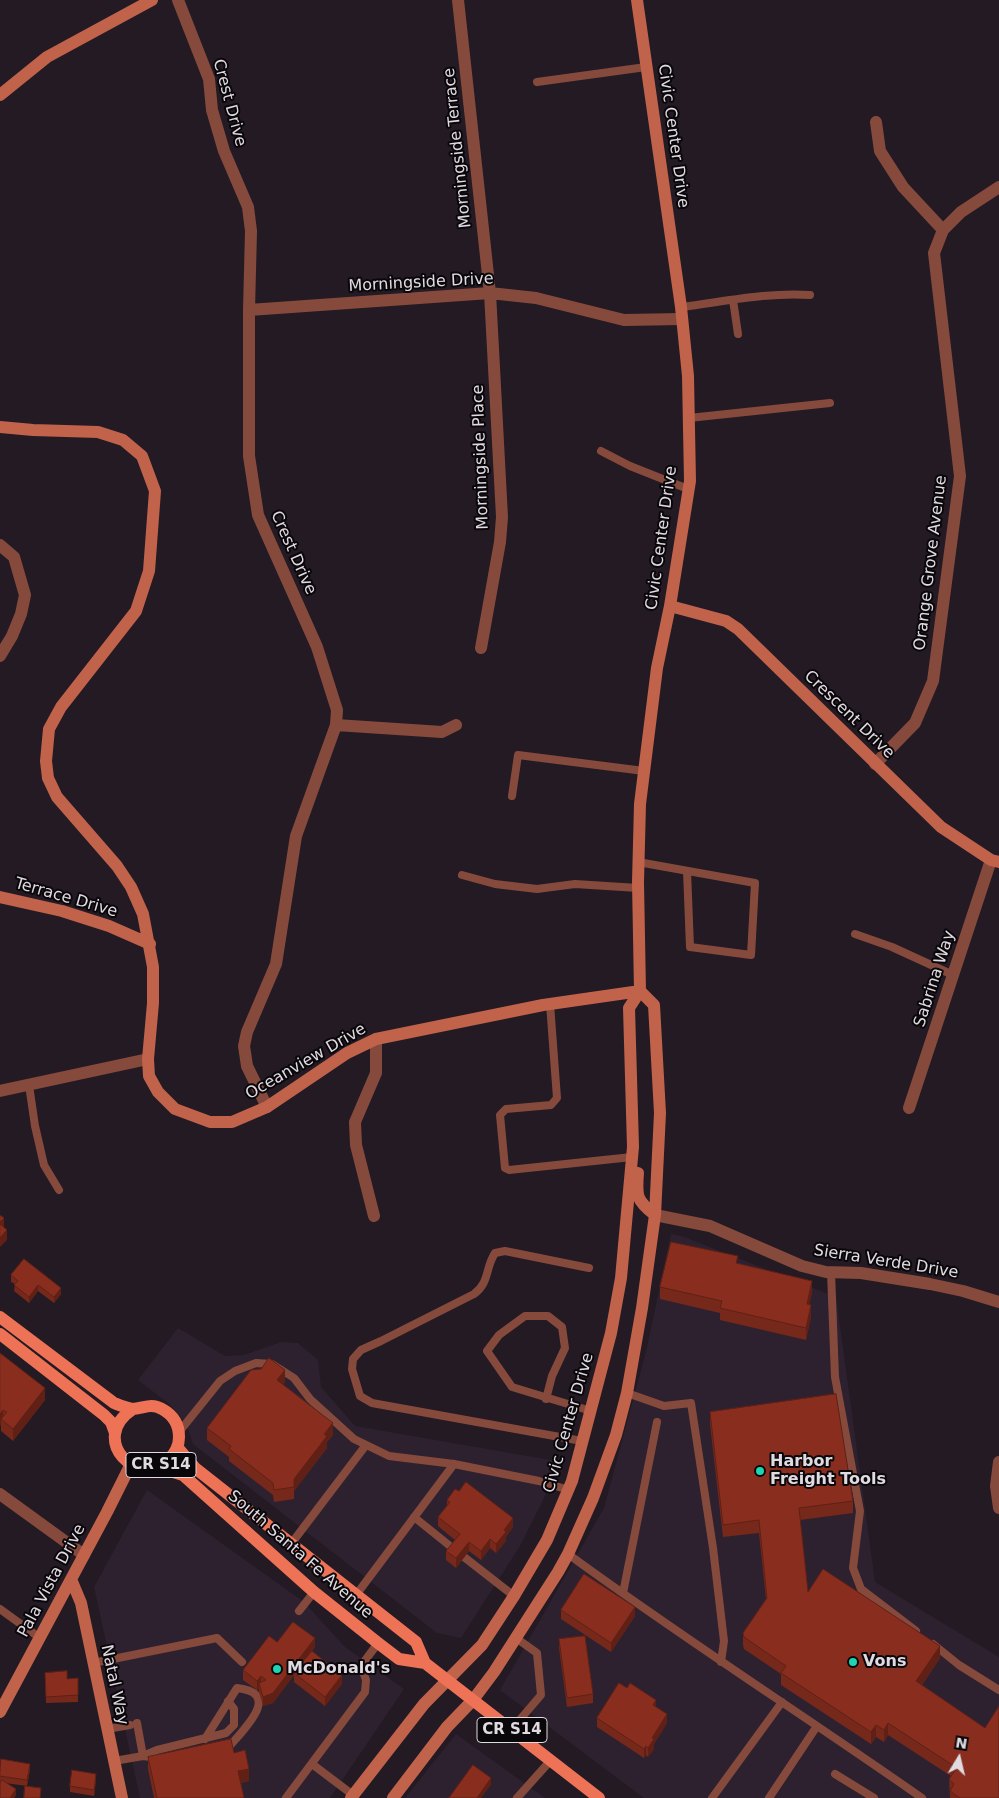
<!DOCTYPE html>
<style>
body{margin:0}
#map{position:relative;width:999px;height:1798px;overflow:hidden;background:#231a24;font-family:"DejaVu Sans",sans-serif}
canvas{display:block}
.north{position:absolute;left:934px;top:1733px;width:50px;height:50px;-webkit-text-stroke:4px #0a070b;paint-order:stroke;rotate:9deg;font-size:14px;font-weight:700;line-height:20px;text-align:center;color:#e0dae1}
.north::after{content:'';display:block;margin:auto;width:18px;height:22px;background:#e0dae1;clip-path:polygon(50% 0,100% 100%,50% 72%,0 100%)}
</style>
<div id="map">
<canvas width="999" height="1798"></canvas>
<div class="north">N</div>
</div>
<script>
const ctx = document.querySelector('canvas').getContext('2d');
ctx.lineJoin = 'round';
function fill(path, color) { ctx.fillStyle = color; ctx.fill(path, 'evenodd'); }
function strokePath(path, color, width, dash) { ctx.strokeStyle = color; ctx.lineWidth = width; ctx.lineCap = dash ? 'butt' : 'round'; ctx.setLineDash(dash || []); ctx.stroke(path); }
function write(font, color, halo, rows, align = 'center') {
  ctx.font = font + ' "DejaVu Sans",sans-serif'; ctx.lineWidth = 4; ctx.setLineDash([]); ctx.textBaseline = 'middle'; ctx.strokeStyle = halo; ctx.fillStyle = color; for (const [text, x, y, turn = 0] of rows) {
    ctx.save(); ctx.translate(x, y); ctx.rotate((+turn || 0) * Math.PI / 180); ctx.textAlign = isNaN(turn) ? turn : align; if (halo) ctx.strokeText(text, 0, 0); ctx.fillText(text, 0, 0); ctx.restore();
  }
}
const built = new Path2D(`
 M671,1234L682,1236L836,1297L875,1582L999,1657V1798H644L500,1690L604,1508L646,1352Z
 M178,1328L225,1356L244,1355L281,1342L298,1343L318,1360L321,1387L355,1426L562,1462L520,1546L461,1638L437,1633L193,1444L189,1431L180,1416L169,1404L138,1380Z
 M147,1490L304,1602L345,1647L404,1689L330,1798H140L94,1587Z
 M456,1734L545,1798H405Z`);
const lane = new Path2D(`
 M537,82L646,67
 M733,300L738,334
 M681,307C723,302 767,292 810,295
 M689,418L830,403
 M601,451L630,466L688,489
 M512,796L518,755L644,771
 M638,862L755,883L751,955L690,947L687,871
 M462,875L495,884L537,889L575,884L638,888
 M855,934L892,947L953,975
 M550,1004L557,1098L551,1105L506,1109L500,1115L505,1168L509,1170L632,1157
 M29,1085L35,1126L44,1165L59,1190
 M831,1272L835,1377L860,1511L853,1568L861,1589L916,1631
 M627,1393L664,1406L691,1403L713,1548L724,1641L721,1662
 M546,1399L552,1376L565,1348L562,1327L548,1316H525L499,1335L487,1351L512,1387L591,1411
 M179,1432L220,1381L235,1371L256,1363L272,1364L294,1378L310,1399L354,1439L389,1456L454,1464L539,1481L569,1490
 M582,1441L372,1403L360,1396L352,1369L353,1359L361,1350L381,1341L474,1294C490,1282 485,1268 495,1253L505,1251L589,1268
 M414,1517L455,1550
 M291,1544L366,1445
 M568,1554C684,1639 805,1716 922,1798
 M464,1557L514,1596
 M623,1593L657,1422
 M356,1595L454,1464
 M0,1609L40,1638
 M299,1611L314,1592
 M933,1644L959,1665L999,1690
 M93,1663L217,1638L242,1662
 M137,1723L143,1756
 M107,1729L130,1725
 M511,1730L541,1695L537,1653L516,1638
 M205,1739L237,1688C284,1693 242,1731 228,1748L225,1749
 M143,1756L159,1758
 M114,1761L143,1756L157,1750L226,1733L234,1725V1709L228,1701
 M312,1764L353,1795
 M835,1774L874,1798
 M286,1798L365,1692L366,1680L361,1666L378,1643
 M517,1798L551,1760
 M712,1798L782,1702
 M769,1798L817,1726`);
const street = new Path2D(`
 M178,0L209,79L212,110L224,151L248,207L251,231L249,310V456L258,515L317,647L337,710L336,725L296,836L276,964L247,1032L244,1046L247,1066L267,1107
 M458,0L490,293L502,517L500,542L481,648
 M876,122L880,151L903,187L943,230
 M249,310L490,293L536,298L624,320L682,319
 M0,545L14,557L25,595L21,614L12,636L0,656
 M336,725L442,732L456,725
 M875,764L915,723L933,681L960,476L934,253L943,230L961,212L999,187
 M0,1091L148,1059
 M909,1108L991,860
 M655,1215L710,1226L802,1266L826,1272L861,1273L930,1284L963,1291L999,1302
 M374,1216L356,1145L355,1122L376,1073V1039
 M999,1462L996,1486L999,1508
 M0,1494L84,1555`);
const secondary = new Path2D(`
 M0,95L47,57L152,0
 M0,427L33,430L98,432L123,440L142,456L155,491L149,571L136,611L61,707L49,729L46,761L48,778L57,797L117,866L131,887L143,914L153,967V1003L148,1059L149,1076L158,1092L175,1109L210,1122H232L267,1107L347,1053L376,1039L543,1005L640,991
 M670,606L726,621L738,629L941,827L991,860L999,862
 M0,897L62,911L109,926L150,944
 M638,1173C636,1197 637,1201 655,1215
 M71,1579L81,1603L122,1798
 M0,1712L107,1512L131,1464
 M351,1798L424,1704L482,1645L514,1596L547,1540L572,1481L611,1333L621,1278L633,1147L629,1008L640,991L638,882L640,804L657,668L670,606L690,481L688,376L681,307L637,0
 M393,1798L447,1727L473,1700L494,1672L558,1572L568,1554L593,1498L616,1435L627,1393L642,1308L655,1215L660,1113L654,1005L640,991`);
const primary = new Path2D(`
 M0,1317L114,1403C119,1405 126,1408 132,1409C143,1409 150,1402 162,1409C173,1415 179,1424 179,1437C179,1445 176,1452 170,1458C139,1491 87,1439 133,1409
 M0,1334L104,1415L111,1422L115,1433
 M177,1447L195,1468L416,1642L425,1663
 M157,1467L183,1475L314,1592L378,1643L399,1659L425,1663L599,1798`);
const wall = new Path2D(`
 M24,1259L61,1294L54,1303L38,1291L29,1303L14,1291L15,1284L11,1282V1275Z
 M738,1263L812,1293L809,1304L811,1317L806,1340L720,1320V1313L660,1299V1287Z
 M0,1353L45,1400L13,1441L1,1431V1424L0,1426Z
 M285,1382L283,1385L333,1435L327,1442V1448L294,1491V1499L274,1502L273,1495L229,1461V1457L207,1440V1428Z
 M710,1412L853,1501V1513L800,1520L808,1592L940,1658L922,1685L999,1798H950L949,1779L951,1776L888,1735L884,1742L876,1737L871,1744L781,1685V1674L744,1649L743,1645V1633L766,1599L759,1533L723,1537L710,1424Z
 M447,1500L513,1527L506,1537V1541L496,1553L490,1548L481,1560L469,1551L456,1568L446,1560V1551L455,1540L438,1526V1517L447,1506Z
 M561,1610L635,1616L611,1652L561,1619Z
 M559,1639L593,1694V1703L567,1707L559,1648Z
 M277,1642L315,1647L312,1651L342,1684L325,1706L294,1682V1675L273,1703L263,1706L259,1692V1689L257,1690L243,1680V1670Z
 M45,1673L67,1679L78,1678V1702L46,1703Z
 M656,1707L667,1723L654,1744V1749L648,1757L646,1755L644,1758L597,1727V1718Z
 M234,1753L249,1781L241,1783L244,1798H154L148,1769V1757Z
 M0,1765L30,1770L27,1786L5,1783L16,1795L14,1798H0L1,1782H0Z
 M96,1780L94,1796L70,1792V1786Z`);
const shadedWall = new Path2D(`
 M4,1218V1227L0,1232V1222Z
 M7,1230V1240L0,1247V1238Z
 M812,1281V1293L807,1316V1304Z
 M38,1285V1291L29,1303V1297Z
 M61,1288V1294L54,1303V1297Z
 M811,1305V1317L806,1340V1328Z
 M285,1370V1382L277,1392V1380Z
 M45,1388V1400L13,1441V1429Z
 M3,1410V1421L1,1419V1424L0,1426V1414Z
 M333,1423V1435L327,1442V1448L294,1491V1479Z
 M513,1518V1527L506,1537V1541L496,1553V1544L504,1530Z
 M490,1539V1548L481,1560V1551Z
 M469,1542V1551L456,1568V1558Z
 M635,1607V1616L611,1652V1643Z
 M315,1638V1647L295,1674L294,1673V1675L273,1703L263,1706V1697Z
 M940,1646V1658L916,1693V1681Z
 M342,1675V1684L325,1706V1697Z
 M261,1676V1686L259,1683V1689L257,1690V1681Z
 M656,1700V1709L653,1705Z
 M667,1714V1723L654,1744V1749L648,1757V1748L652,1738Z
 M888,1723V1735L884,1742V1730Z
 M876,1725V1737L871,1744V1732Z
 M646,1746V1755L644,1758V1749Z
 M30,1764V1770L27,1786V1780Z
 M249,1769V1781L238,1783V1771Z
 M96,1774V1780L94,1796V1790Z
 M491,1778V1785L481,1798H477Z
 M16,1789V1795L14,1798H10Z`);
const building = new Path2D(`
 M0,1215L4,1218L0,1222Z
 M0,1224L7,1230L0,1238Z
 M671,1242L738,1256L736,1263L812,1281L807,1304L811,1305L806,1328L720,1308L722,1301L660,1287Z
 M24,1259L61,1288L54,1297L38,1285L29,1297L14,1285L18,1281L11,1275Z
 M0,1353L45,1388L13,1429L1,1419L7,1412L3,1410L0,1414Z
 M269,1358L285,1370L277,1380L333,1423L324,1434L327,1436L294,1479V1487L274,1490L273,1483L229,1449L231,1446L207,1428L251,1370L261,1369Z
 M836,1394L853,1501L799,1508L808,1592L823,1569L940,1646L916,1681L985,1728L999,1706V1798H960L950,1791L954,1784L949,1779L957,1768L888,1723L884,1730L876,1725L871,1732L781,1673L786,1666L744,1637L743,1633L767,1598L759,1520L723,1525L710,1412Z
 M466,1482L513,1518L504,1530L506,1532L496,1544L490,1539L481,1551L469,1542L456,1558L446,1551L460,1534L438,1517L450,1502L447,1500L455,1489L459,1491Z
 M584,1574L635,1607L611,1643L561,1610Z
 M293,1622L315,1638L273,1693L263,1697L259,1683L266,1680L261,1676L257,1681L243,1670L269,1636L277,1642Z
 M585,1636L593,1694L567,1698L559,1639Z
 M312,1651L342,1675L325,1697L294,1673Z
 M67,1671V1679L78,1678V1695L46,1697L45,1673Z
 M619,1683L627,1688L630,1683L656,1700L653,1705L667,1714L652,1738L654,1739L648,1748L646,1746L644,1749L597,1718Z
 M231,1739L234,1753L245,1750L249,1769L238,1771L244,1798H157L148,1757Z
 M1,1759L30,1764L27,1780L0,1776Z
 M473,1765L491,1778L477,1798H449Z
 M72,1770L96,1774L94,1790L70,1786Z
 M2,1780L16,1789L10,1798H0V1783Z
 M25,1786L41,1788L40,1798H24Z`);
const markers = [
 [760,1471,5,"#1cd5b1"],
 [853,1662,5,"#1cd5b1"],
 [277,1669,5,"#1cd5b1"]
];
const shields = [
 [161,1465,70],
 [512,1730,70]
];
const shieldNames = [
 ["CR S14",161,1465],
 ["CR S14",512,1730]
];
const streetNames = [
 ["Crest Drive",229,103,75],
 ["Civic Center Drive",673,136,82],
 ["Morningside Terrace",458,148,-96],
 ["Morningside Drive",421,283,-3],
 ["Morningside Place",481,457,-92],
 ["Civic Center Drive",662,538,-82],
 ["Crest Drive",293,553,66],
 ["Orange Grove Avenue",931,563,-83],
 ["Crescent Drive",849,715,44],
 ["Terrace Drive",66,898,16],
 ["Sabrina Way",935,979,-72],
 ["Oceanview Drive",306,1062,-30],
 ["Sierra Verde Drive",886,1262,9],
 ["Civic Center Drive",569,1423,-74],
 ["South Santa Fe Avenue",300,1555,41],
 ["Pala Vista Drive",52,1581,-62],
 ["Natal Way",114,1685,78]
];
const poiNames = [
 ["Harbor",770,1462],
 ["Freight Tools",770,1480],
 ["Vons",863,1662],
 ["McDonald's",287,1669]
];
fill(built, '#2d2130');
strokePath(lane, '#864a3c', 8);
strokePath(street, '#864a3c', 12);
strokePath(secondary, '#c1624b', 12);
strokePath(primary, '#ee7356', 12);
fill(wall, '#76281a');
fill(shadedWall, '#602015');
fill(building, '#892e1e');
strokePath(building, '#602015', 1);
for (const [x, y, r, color] of markers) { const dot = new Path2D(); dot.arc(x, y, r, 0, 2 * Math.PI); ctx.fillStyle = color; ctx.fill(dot); strokePath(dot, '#0a070b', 2); }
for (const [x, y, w] of shields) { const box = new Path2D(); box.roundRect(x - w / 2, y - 12.5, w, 25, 4); ctx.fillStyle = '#0a070b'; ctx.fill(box); strokePath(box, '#e0dae1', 1); }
write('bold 15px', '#e0dae1', null, shieldNames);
write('16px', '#e0dae1', '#0a070b', streetNames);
write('bold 16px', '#e0dae1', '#0a070b', poiNames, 'left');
</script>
